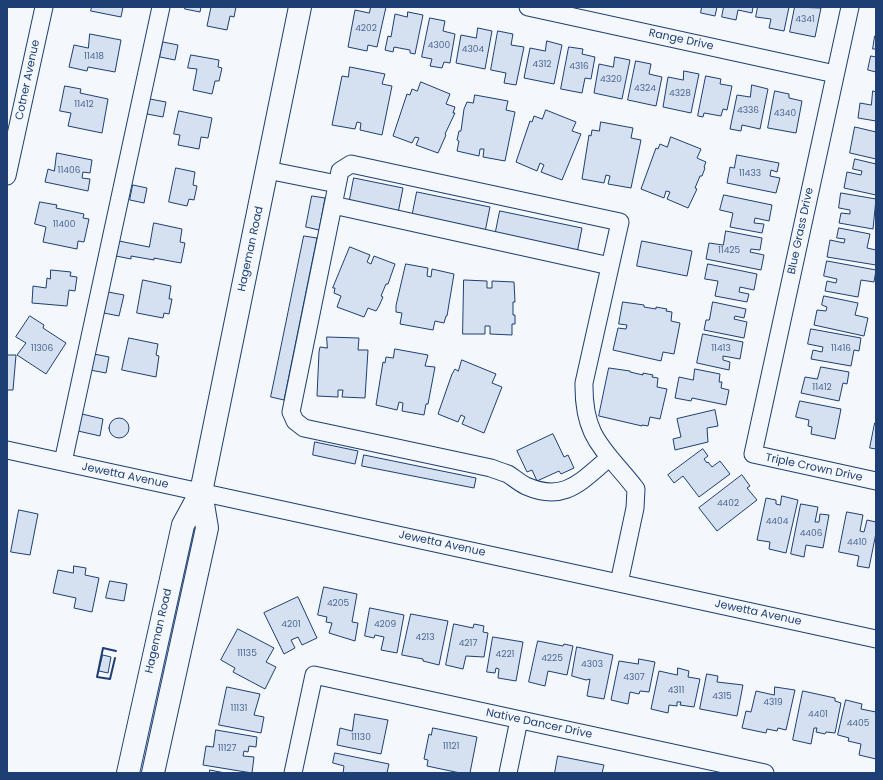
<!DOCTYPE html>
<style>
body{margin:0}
#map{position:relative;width:883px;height:780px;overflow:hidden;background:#f4f7fb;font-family:Poppins,sans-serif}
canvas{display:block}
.frame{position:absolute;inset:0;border:8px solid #1d3f73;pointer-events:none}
</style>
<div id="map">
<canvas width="883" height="780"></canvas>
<div class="frame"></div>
</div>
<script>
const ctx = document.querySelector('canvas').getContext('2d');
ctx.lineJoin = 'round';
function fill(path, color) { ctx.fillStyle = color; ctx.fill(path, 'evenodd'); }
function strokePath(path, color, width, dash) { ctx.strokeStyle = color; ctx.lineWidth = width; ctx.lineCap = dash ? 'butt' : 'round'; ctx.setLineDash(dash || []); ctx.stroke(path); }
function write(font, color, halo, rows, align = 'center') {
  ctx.font = font + ' Poppins,sans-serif'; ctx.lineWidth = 3; ctx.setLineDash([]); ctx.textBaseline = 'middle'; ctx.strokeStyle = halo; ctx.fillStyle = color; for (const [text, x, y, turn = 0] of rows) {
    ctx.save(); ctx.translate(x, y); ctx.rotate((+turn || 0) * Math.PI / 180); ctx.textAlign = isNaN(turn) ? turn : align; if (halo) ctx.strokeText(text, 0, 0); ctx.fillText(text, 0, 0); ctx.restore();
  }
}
const building = new Path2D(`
 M92,7H123L121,17L91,11Z
 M185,7H201L200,12L185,9Z
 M209,7H236L234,17L230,16L227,30L207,26L211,7Z
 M371,7H386L377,47L368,45L367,51L348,47L355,10L369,13Z
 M702,7H717L715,16L701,13Z
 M724,7H753L752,13L738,10L736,20L722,17Z
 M758,7H789L784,31L769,28L771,19L756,17Z
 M795,7L821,8L815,37L790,32Z
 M408,12L423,15L415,54L410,53V50L394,47L393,52L385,50L388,36L391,37L395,14L407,17Z
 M430,18L445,21L443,31L455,34L450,63L444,62L442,68L430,66L432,59L422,57Z
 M478,28L492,31L485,69L456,63L461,35L476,38Z
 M498,31L513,34L511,45L524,47L516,85L504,83L506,73L491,70Z
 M90,34L121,40L115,72L88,67L87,71L69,67L74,45L88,48Z
 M875,36H876V49H873Z
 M547,41L562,45L554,84L524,78L530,48L545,51Z
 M163,42L178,45L175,60L160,57Z
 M569,47L583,49L582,54L595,57L591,79L585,78L582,93L561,89Z
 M191,55L219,60L218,67L222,68L219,81H215L212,94L193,90L197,69L188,68Z
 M871,56L876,57V72L868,70Z
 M615,57L630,60L622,99L594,93L599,64L613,67Z
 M636,61L651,64L649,74L662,77L656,106L628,100Z
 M350,67L385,74L382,84L392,86L382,135L360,130L361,123L357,122L355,129L332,125L342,76L348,77Z
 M684,71L699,74L691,113L663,107L668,77L683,80Z
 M706,76L721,79L720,84L732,86L727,110L723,109L721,116L704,113L703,117L698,116Z
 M421,82L450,94L446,104L455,107L453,113H455L445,134L446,135L438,153L416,145L419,138L415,137L412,143L393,136L407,94L410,95L412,89L417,91Z
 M752,85L768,89L760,129L742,125L741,131L730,129L737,95L750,97Z
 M65,86L81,89L80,93L108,99L102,133L68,126L71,113L60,111Z
 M775,91L789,94V98L802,101L796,133L768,128Z
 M873,91L876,92V121L858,118L860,103L871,105Z
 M475,95L508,101L506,110L515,112L505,161L483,157L484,149H480L479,156L457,151L459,141L457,140L459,131H461L464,109L467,102L473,103Z
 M150,99L166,102L163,117L147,114Z
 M546,110L576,122L572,131L581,134L562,180L541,172L544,165L540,163L537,171L516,162L530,121L532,122L534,116L542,119Z
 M179,111L212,118L208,138L201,137L199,149L178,145L180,135L174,134Z
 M601,122L633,128L631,138L641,140L631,188L608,184L610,176L606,175L604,183L582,179L589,135L591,136L592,130L599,131Z
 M855,127L876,132V159L850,153Z
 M671,137L701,149L697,158L706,162L704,167L705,168L702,176H700L695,188L697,189L688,208L667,199L670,192L666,191L664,198L641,189L656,148L658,149L660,144L667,147Z
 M57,153L92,160L90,173L83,172L82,178L90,179L88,191L45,182L48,169L54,171Z
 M737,155L779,163L777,172L771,170L770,176L780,178L776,193L727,183L730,167L734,168Z
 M855,159L876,164V195L844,188L847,172L861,175L862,171L853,169Z
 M176,168L195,172L193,185L197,186L194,200L189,199L187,206L169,202Z
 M354,178L403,188L398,213L349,204Z
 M133,185L147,188L144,203L130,200Z
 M417,192L490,207L485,232L412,217Z
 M841,193L876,199L873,229L839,223L841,213L850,214V210L839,208Z
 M724,195L772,205L769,221L755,218L754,223L764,224L762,233L730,227L733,213L720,210Z
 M312,196L325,198L319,230L306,227Z
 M40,202L57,205L56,208L84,214L83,218L89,219L84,242L78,241L77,249L43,242L46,227L35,224Z
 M500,211L582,228L577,253L495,236Z
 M154,223L182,229L180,242L185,243L181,263L154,258V260L131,256V259L116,256L119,241L149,247Z
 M839,228L870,234L867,248L876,250V265L827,257L830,240L844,243L845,239L837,238Z
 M726,231L762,238L760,250L751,249L750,252L764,255L761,270L706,259L709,243L723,245Z
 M304,236L317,238L284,400L271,397Z
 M642,241L692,251L687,276L637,266Z
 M350,247L370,255L367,262L371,264L374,256L395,264L388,284H386L381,296L383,297L379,306L376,311L368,308L364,317L337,307L341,296L334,293L335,288H333Z
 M827,261L876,270L874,282L861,280L858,297L825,291L827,281L836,283L837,279L824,276Z
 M406,264L428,268L427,276L431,277L432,269L454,274L447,316H446L444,323L435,321L433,330L400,324L402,313L396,312V306Z
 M708,264L757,274L754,290L740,287L739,292L749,294L747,302L715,296L718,281L705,279Z
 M51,270L71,272L70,276L77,277L75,291L69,290L67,306L32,303L33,286L46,288L47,278L50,279Z
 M143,280L171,286L169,299H172L169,314L164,313L163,318L137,313Z
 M464,280L487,281V288H492V281L514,282L515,302H513V315H515V324H512V335L490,334V326H485V334H463Z
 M108,292L124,295L119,316L104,313Z
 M824,296L858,303L855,315L868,318L864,336L814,325L817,310L826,311L827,307L822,305Z
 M623,302L644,305V307L656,309V307L667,309L666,311L672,312L671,321L680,323L674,354L663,352L661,361L613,350L618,328L626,329L627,325L619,324Z
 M713,302L746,309L744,318L735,316L734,319L747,322L744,338L704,330L706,320H709Z
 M30,316L44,325L43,328L66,343L46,374L17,355L26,343L16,337Z
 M811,329L861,338L859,351L854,350L851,366L811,359L813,350L822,352L823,347L808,344Z
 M703,334L743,342L740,359L723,356V360L730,362L729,370L697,363Z
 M327,337L359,338L358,350H368L365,398L342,397L343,390H338V397L317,396L319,352L320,347L327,348Z
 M129,338L158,344L156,355L159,356L156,377L122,370Z
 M395,349L428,355L425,366L435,367L428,404H426L424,415L402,411L403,403L399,402L397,410L376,405L383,362L385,363L386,357L393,358Z
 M94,354L109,357L106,373L90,370Z
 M7,355H16L13,390H7Z
 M462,360L496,374L492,383L502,387L484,433L462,424L465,417L461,415L458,422L438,414L452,374L455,369L458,371Z
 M821,367L849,372L847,384L843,383L839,401L801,393L805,377L817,379Z
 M609,368L630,371V372L643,375V373L653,375L652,377L658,378L657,387L667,389L660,419L650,417L648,426L642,425V426L599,416Z
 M695,369L720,374L719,382H722L721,388L729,390L726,405L692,398L691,401L675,398L679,377L693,380Z
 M800,401L841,409L835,439L811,434L812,427L808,426L809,420L796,417Z
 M715,410L718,426L707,428L708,442L675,450L673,439L681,437L677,419Z
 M82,414L103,419L100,436L78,431Z
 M109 428a10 10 0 1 1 20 0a10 10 0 1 1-20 0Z
 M875,423H876V449L870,448Z
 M553,434L564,457L568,455L574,468L561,474L559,471L537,481L532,470L527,472L517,451Z
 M315,442L358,451L355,464L313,455Z
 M703,449L708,456L704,459L707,463L708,462L712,467L720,461L730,474L699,497L683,476L674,483L668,475Z
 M364,455L476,478L474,488L362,466Z
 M742,475L750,486L747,488L757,500L717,531L699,508Z
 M782,496L798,500L786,553L769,549L770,542L757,540L766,498L776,500V504L780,505Z
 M801,504L818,507L815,522H819L820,514L829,515L823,548L806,545L804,557L791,554Z
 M19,510L38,514L30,555L11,552Z
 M847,512L863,515L860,531L864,532L867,520L876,522V533L869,568L857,566L859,556L839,552Z
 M74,566L86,568L85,575L99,578L92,612L74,608L76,598L53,593L58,570L73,573Z
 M110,581L127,584L124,601L106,598Z
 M324,587L357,594L352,622L358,623L355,641L329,633L332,623L326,622L327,617L318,615Z
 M298,597L317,638L302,645L298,637L291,640L295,648L284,654L264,613Z
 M370,608L404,615L397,653L381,650L384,637L375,635L374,638L365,636Z
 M411,614L448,621L439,665L423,661V659L402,655Z
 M454,624L473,628L474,624L484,626L483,632L488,633L484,657L466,656L463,669L446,665Z
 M238,629L274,648L266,662L276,667L265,689L233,672L235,668L221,660Z
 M493,637L523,642L516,681L498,678L499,669L496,668L495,673L487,672Z
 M538,641L563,646L564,644L573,646L567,675L548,671L545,686L529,682Z
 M577,647L613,655L604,699L587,696L590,679L586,680L572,676Z
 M103,655L111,657L108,673L99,671Z
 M639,659L655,662L649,692L640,691L639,694L630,692L628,704L611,700L619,661L638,664Z
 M678,668L689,671L688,677L700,679L694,707L680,705L681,702H677V706L669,705L668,713L651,709L659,671L677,675Z
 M707,674L718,676L717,682L743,685L737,716L700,709Z
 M227,687L260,694L254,715L264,717L261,733L219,725Z
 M775,687L795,690L786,730L778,728L777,731L767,729L766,733L742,728L746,711L751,712L756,691L774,695Z
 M803,691L835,698V701L841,703L835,733L826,732L825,734L816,732L817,728H814L811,744L793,740Z
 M846,700L862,704L861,709L876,712V759L859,755L861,744L848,741L849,738L838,735Z
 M355,714L388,720L381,754L337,745L340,728L352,731Z
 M433,728L477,737L470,773H460L427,766L428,760L424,759L429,734L431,735Z
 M216,730L257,737L256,747L249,746L248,752L244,751L243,756L254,757L252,773L203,765L206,746L213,747Z
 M335,753L389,764L387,773H343L344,766L333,763Z
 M558,756L604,765L602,773H555Z
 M210,770L225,773H210Z`);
const minor = new Path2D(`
 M528,7L835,74
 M850,7L753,454L876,481
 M267,170L337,184
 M7,176L44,7
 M333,205L610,266
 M7,450L876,639
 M609,458C581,481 565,503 526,486C520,483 514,478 508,474C502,472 496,470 491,468L304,428L295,421L291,412L340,171L351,164L620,222L584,383C583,439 605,449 636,489L635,508L619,583
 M63,462L161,7
 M293,773L314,675L765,773
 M508,773L519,720`);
const major = new Path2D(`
 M128,773L183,525L201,492L300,7
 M153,773L207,528L201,492`);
const wall = new Path2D(`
 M115,658L110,679L97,677L103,648L116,651`);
const numberNames = [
 ["4341",805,20],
 ["4202",366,29],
 ["4300",439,46],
 ["4304",473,50],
 ["11418",94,57],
 ["4312",542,65],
 ["4316",579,67],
 ["4320",611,80],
 ["4324",645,89],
 ["4328",680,94],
 ["11412",84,105],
 ["4336",748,111],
 ["4340",785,114],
 ["11406",69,171],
 ["11433",750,174],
 ["11400",64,225],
 ["11425",729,251],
 ["11306",42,349],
 ["11413",721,349],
 ["11416",841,349],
 ["11412",822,388],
 ["4402",728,504],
 ["4404",777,522],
 ["4406",811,534],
 ["4410",857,543],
 ["4205",338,604],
 ["4201",291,625],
 ["4209",385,625],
 ["4213",425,638],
 ["4217",468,644],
 ["11135",247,654],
 ["4221",505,655],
 ["4225",552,659],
 ["4303",592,665],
 ["4307",634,678],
 ["4311",676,691],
 ["4315",722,697],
 ["4319",773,703],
 ["11131",239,709],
 ["4401",818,715],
 ["4405",858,724],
 ["11130",361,738],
 ["11121",451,747],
 ["11127",227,749]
];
const streetNames = [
 ["Range Drive",681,40,12],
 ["Cotner Avenue",28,80,-78],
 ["Blue Grass Drive",801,231,-78],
 ["Hageman Road",251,249,-78],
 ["Triple Crown Drive",814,468,12],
 ["Jewetta Avenue",125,476,12],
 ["Jewetta Avenue",442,544,12],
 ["Jewetta Avenue",758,613,12],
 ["Hageman Road",159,631,-77],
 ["Native Dancer Drive",539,724,12]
];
fill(building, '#d5e0f0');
strokePath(building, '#1d3f73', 1);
strokePath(minor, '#1d3f73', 19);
strokePath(major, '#1d3f73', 24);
strokePath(minor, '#f4f7fb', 17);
strokePath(major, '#f4f7fb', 22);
strokePath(wall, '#1d3f73', 2);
write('9px', '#4b6792', null, numberNames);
write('11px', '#1d3f73', '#f4f7fb', streetNames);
</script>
